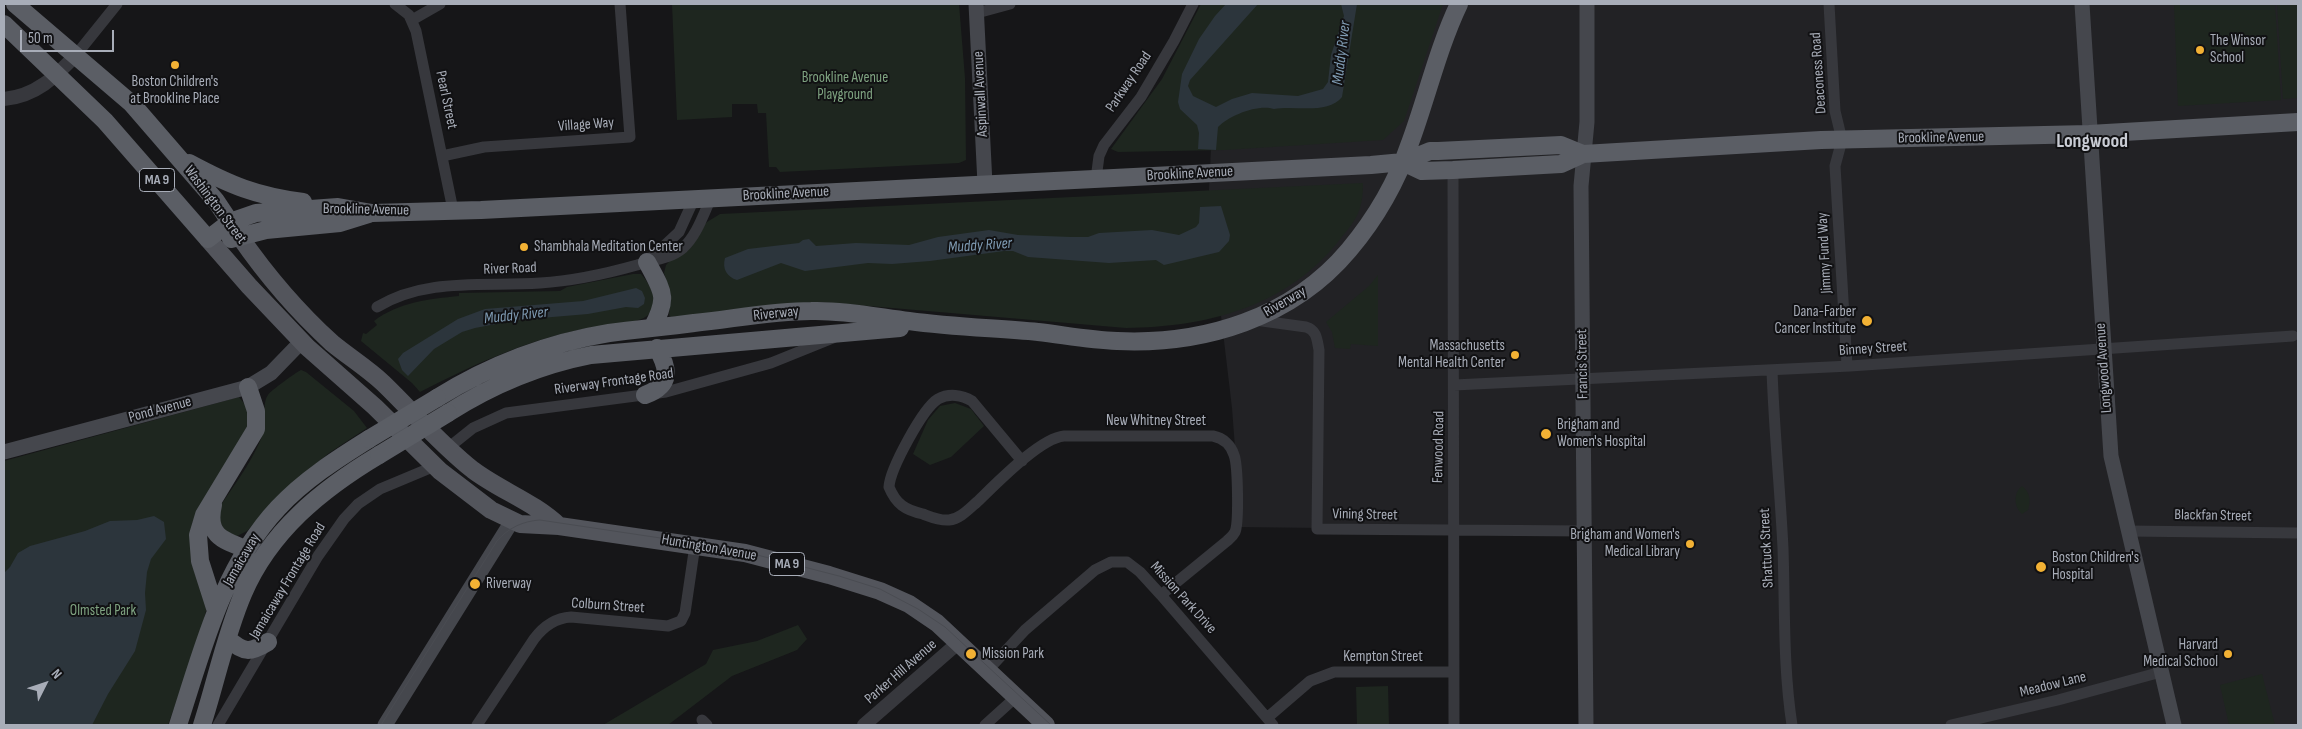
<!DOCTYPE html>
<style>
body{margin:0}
#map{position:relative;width:2302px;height:729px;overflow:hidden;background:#161618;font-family:"Sofia Sans Condensed",sans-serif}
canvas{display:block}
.frame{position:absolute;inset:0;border:5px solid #a8adb8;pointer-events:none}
.north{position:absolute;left:20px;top:659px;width:50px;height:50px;-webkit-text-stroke:4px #111113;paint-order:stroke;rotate:49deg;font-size:14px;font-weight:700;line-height:20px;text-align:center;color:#a8adb8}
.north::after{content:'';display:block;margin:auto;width:18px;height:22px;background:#a8adb8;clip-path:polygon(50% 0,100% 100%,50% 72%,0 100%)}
.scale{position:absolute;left:20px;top:30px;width:94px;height:22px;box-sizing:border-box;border:2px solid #a8adb8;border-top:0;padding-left:6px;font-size:15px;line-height:18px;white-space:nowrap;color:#a8adb8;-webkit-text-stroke:4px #111113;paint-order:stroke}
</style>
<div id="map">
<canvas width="2302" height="729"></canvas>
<div class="frame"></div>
<div class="north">N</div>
<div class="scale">50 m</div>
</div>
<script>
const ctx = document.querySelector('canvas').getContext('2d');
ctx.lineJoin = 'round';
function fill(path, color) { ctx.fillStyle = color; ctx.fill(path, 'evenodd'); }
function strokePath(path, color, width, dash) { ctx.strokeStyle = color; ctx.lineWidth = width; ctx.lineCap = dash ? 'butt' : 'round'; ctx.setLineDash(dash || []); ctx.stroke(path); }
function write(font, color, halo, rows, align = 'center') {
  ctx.font = font + ' "Sofia Sans Condensed",sans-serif'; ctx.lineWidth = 4; ctx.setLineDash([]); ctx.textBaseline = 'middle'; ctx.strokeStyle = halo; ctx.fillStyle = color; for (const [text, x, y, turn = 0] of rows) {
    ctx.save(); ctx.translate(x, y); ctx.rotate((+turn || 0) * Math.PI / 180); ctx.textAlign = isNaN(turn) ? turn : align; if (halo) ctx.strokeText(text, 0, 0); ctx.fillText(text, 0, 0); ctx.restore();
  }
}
const built = new Path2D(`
 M1348,4H2298V725H1587L1584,531L1236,527V461L1232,408L1213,248L1216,220L1209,190L1211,148Z`);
const green = new Path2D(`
 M672,4H959L965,78L966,160L959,163L780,172L776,167H769L766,113H758L757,104H732V117L677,120Z
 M1201,4H1443L1404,121L1383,140L1225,150L1118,152L1111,149L1162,79Z
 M2174,4H2275L2281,100L2178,106Z
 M2277,4H2298V98L2283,99Z
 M1363,183C1363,213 1355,221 1337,243C1284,308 1205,327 1126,328L822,302L671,317L669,315L671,295L664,273L666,265L707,222L720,214Z
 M633,274H641C650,284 660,301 649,314C640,325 598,326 583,329C524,341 473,365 420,392L412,383L361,341L363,333L366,334L377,325L374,321C399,302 429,299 459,296V293L560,291L567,287Z
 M1378,275V346L1351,344L1350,349L1335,348L1332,332L1326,322L1369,286Z
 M301,370L306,372L354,411L367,428L329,453L307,471L266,510L247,531L237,536C223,532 220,524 217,511C232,488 250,465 261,439C268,425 261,404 268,395C270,391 298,371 301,370Z
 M239,397L250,411L248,429L192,523L191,562L207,607L199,638L168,725H4V461Z
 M955,403L971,409L984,426L951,457L930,465L913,454L928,420L940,406Z
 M2022,486C2030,492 2031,501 2028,510L2022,514C2014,507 2013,493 2022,486Z
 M798,625L807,639L797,650L732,676L668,725H603L706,664L713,650L757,641Z
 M2262,674L2275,725H2229L2220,685Z
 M1388,686L1389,725H1357L1356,687Z`);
const water = new Path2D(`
 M1226,4H1258L1190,80L1188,86L1193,96L1216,107L1232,99L1252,93L1298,96L1323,89L1328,82L1331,55L1344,16L1341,4H1357L1342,97C1328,115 1295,105 1274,109C1258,104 1230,115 1218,127L1216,150L1198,149L1199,133L1197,125L1180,109L1178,102L1182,74L1199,39L1215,16Z
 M1221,206L1230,235L1229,241L1219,252L1164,265L1156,260L1109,263L1028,257L1013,251H1004L930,261L892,264L868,263L805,271L781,263L737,280C727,277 722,269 725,258L748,249L799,243L803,240L809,239L816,246L856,243L909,245L938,237L989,230L1018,235L1071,237H1088L1099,233L1152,230L1179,235L1196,227L1199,223L1200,207Z
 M636,288L642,291L645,298L644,304L638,308L626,307L588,314L517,320L475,328L462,332L434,349L408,376L402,370L398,359L403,353L458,319L485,309L583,301Z
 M154,516L164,522L166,539L151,559L147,572L145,593L146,610L135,651L108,694L92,725H4V573L10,567L18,553L30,546L85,531L110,521L137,520Z`);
const minor = new Path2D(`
 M395,4L409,15L416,31L453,210
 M1829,4L1835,111L1842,140L1835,166L1847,366
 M977,13L1010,4
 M412,20L440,4
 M76,55L117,4
 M442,156L484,147L630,137L620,4
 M1453,170L1454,725
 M1096,179L1099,156L1104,145L1141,97L1174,41L1193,4
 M650,259L679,232L694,199
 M377,307C427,277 484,287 540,283C573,281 605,274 637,265C653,260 670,259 683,248C697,235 703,215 711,198
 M1255,320L1306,327C1317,330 1317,340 1319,350L1317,529L1585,531
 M1772,370C1774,429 1780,488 1783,548C1785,607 1783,667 1792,725
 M1454,385L1850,366L2293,336
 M448,448L473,428L506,413L666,392L771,363L833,338
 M1022,461L972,401C962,395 949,393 938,399C923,408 890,469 889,487C896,504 905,510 923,514C931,517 940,521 949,520C960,519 969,509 977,502C996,484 1040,438 1064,436H1213C1223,438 1231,445 1234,455C1238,465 1239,523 1235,532C1233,536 1230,538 1227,541L1161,595
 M2128,531L2298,533
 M988,670L1025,630L1095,570L1111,562H1127L1140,572L1161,595L1273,725
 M1267,718L1310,681L1334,672H1453
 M702,720L707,725
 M218,725L318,556L344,519L358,504L380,489L435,466
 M477,725L534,639C543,627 555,618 571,617L668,626L681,621L685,613L695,545
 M985,725L1016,697
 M1951,725L2058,700L2161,672`);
const tertiary = new Path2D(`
 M4,99C36,96 55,77 76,55
 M864,725L958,643`);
const secondary = new Path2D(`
 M976,4L985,184
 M2082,4L2111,456L2174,725
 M4,452L248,387L271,373L302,341
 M385,725L512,521
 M1586,725L1581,186L1587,122V4`);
const primary = new Path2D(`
 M240,237C267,276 297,311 332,343C349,357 367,368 383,383C413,412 440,444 473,470C501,491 534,502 559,526
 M208,239L249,286L307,347L375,407L440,471L491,510L520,524L559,526L745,553L829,575L880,591L909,604L937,623L1046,725`);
const trunk = new Path2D(`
 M15,4L132,104L216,201L240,237
 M4,24L105,121L208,239
 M1403,162L1422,171L1453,170L1561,164L1583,154L1821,140L2089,134L2298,122
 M189,163C230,185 256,196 303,202
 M208,239L230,222L256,213L338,207L372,213L481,210L1371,165L1403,162L1430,151H1438L1561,145L1583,154
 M231,239L266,230L340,223L369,214
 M647,262C663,292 669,297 652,328
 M645,395C672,385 669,369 657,348
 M437,398C490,365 547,343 609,333C637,329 666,327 694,323C733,319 772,311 811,311C843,310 877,317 909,321C952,327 995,328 1038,332C1064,335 1090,340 1117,341C1204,345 1292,318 1349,250C1375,219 1397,181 1410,143C1427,97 1438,48 1459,4
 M448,413C492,385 540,365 591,355L900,328
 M213,505C206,535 222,540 246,549
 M216,611L200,561L198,535L204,515L256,429V411L248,387
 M228,639C244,653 250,653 268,642
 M178,725C203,649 222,568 278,508C304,480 337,459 369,439
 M202,725C216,682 225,636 243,594C270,531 322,489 379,455`);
const tram = new Path2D(`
 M381,725L497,541C508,528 523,521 540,520L734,549L839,576L880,589L918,609L945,627L1051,725`);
const trunkBridge = new Path2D(`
 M369,439L437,398
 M379,455L448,413`);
const markers = [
 [2200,50,5,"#f2b134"],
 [175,65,5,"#f2b134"],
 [524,247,5,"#f2b134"],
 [1867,321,6,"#f2b134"],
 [1515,355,5,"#f2b134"],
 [1546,434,6,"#f2b134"],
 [1690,544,5,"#f2b134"],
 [2041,567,6,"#f2b134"],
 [475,584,6,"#f2b134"],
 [971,654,6,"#f2b134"],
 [2228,654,5,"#f2b134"]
];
const shields = [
 [157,180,35],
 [787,564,35]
];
const shieldNames = [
 ["MA 9",157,180],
 ["MA 9",787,564]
];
const poiNames = [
 ["The Winsor",2210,41],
 ["School",2210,58],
 ["Boston Children's",175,82,"center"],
 ["at Brookline Place",175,99,"center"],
 ["Shambhala Meditation Center",534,247],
 ["Dana-Farber",1856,312,"right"],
 ["Cancer Institute",1856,329,"right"],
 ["Massachusetts",1505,346,"right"],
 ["Mental Health Center",1505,363,"right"],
 ["Brigham and",1557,425],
 ["Women's Hospital",1557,442],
 ["Brigham and Women's",1680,535,"right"],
 ["Medical Library",1680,552,"right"],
 ["Boston Children's",2052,558],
 ["Hospital",2052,575],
 ["Riverway",486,584],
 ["Harvard",2218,645,"right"],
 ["Medical School",2218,662,"right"],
 ["Mission Park",982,654]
];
const streetNames = [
 ["Deaconess Road",1819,73,-94],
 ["Parkway Road",1129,82,-56],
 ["Aspinwall Avenue",981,94,-93],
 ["Pearl Street",446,100,78],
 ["Village Way",586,125,-4],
 ["Brookline Avenue",1941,138,-1],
 ["Brookline Avenue",1190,174,-3],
 ["Brookline Avenue",786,194,-3],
 ["Washington Street",215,205,53],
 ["Brookline Avenue",366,210,1],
 ["Jimmy Fund Way",1825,253,-93],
 ["River Road",510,269,-2],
 ["Riverway",1285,302,-30],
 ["Riverway",776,314,-6],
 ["Binney Street",1873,349,-4],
 ["Francis Street",1583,364,-91],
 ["Longwood Avenue",2104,368,-94],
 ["Riverway Frontage Road",614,382,-8],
 ["Pond Avenue",160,410,-15],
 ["New Whitney Street",1156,421],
 ["Fenwood Road",1439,447,-89],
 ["Vining Street",1365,515,1],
 ["Blackfan Street",2213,516,1],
 ["Huntington Avenue",709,548,10],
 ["Shattuck Street",1767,548,-93],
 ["Jamaicaway",242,560,-60],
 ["Jamaicaway Frontage Road",288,581,-59],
 ["Mission Park Drive",1183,598,48],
 ["Colburn Street",608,606,4],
 ["Kempton Street",1383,657],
 ["Parker Hill Avenue",901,672,-41],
 ["Meadow Lane",2053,685,-14]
];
const parkNames = [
 ["Brookline Avenue",845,78],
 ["Playground",845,95],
 ["Olmsted Park",103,611]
];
const waterNames = [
 ["Muddy River",1342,53,-83],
 ["Muddy River",980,246,-4],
 ["Muddy River",516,316,-6]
];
const districtNames = [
 ["Longwood",2092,142]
];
fill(built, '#222225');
fill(green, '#1e261f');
fill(water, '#2c353c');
strokePath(minor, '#37383d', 11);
strokePath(tertiary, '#37383d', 14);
strokePath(secondary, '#45474d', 15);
strokePath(primary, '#53555c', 18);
strokePath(trunk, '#5b5e65', 18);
strokePath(tram, '#4a4c52', 1);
strokePath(trunkBridge, '#5b5e65', 18);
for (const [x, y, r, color] of markers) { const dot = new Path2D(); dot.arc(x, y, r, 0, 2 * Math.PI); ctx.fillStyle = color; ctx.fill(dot); strokePath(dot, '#111113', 2); }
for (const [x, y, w] of shields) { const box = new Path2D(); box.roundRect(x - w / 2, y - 11.5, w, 23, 4); ctx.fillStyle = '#111113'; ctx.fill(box); strokePath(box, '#a8adb8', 1); }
write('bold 14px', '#a8adb8', null, shieldNames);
write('15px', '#a8adb8', '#111113', poiNames, 'left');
write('15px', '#a8adb8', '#111113', streetNames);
write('15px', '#7fa381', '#111113', parkNames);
write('italic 16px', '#7f9bb3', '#111113', waterNames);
write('bold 20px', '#c9ccd4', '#111113', districtNames);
</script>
